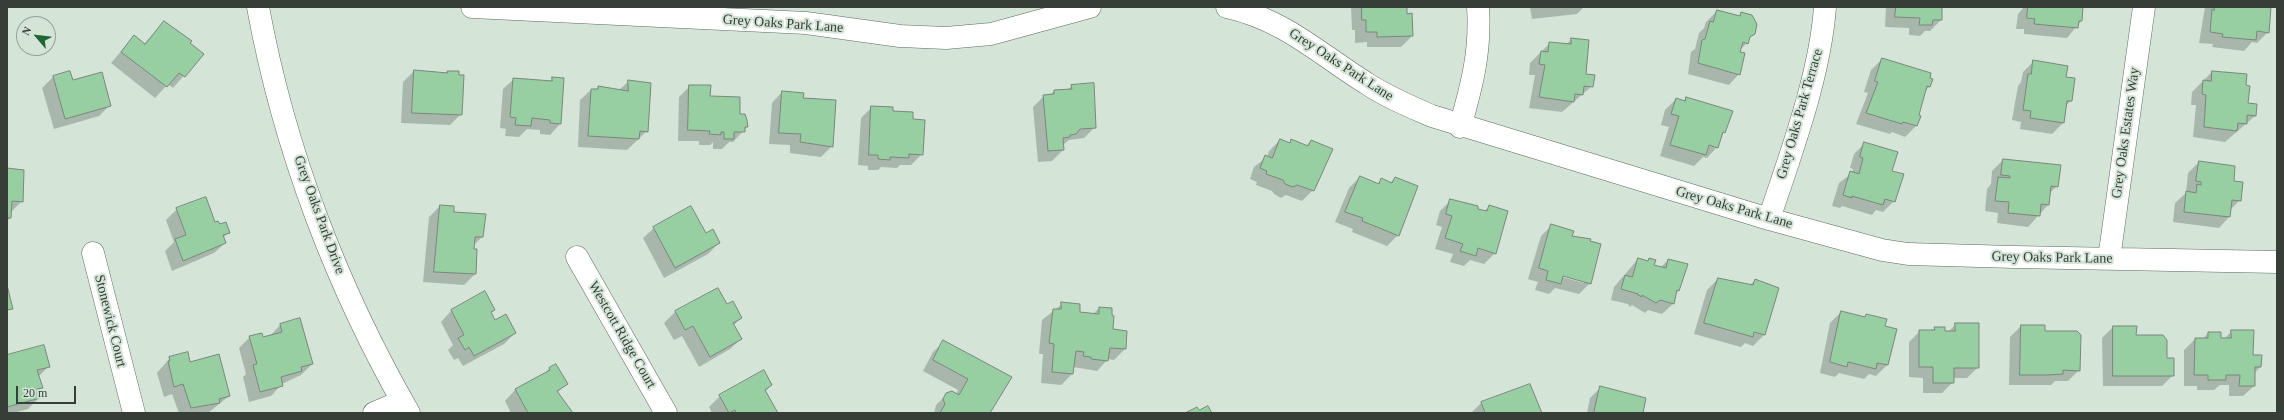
<!DOCTYPE html>
<style>
body{margin:0}
#map{position:relative;width:2284px;height:420px;overflow:hidden;background:#d4e4d7;font-family:Georgia,serif}
canvas{display:block}
.frame{position:absolute;inset:0;border:8px solid #373e38;pointer-events:none}
.north{position:absolute;left:16px;top:16px;width:40px;height:40px;box-sizing:border-box;background:#d4e4d7;border:1px solid #95a297;border-radius:50%;rotate:298deg;font-size:11px;font-weight:700;line-height:16px;text-align:center;color:#373e38}
.north::after{content:'';display:block;margin:auto;width:14px;height:18px;background:#1d6734;clip-path:polygon(50% 0,100% 100%,50% 72%,0 100%)}
.scale{position:absolute;left:16px;top:386px;width:60px;height:18px;box-sizing:border-box;border:2px solid #373e38;border-top:0;padding-left:5px;font-size:12px;line-height:14px;white-space:nowrap;color:#373e38;-webkit-text-stroke:3px #d4e4d7;paint-order:stroke}
</style>
<div id="map">
<canvas width="2284" height="420"></canvas>
<div class="frame"></div>
<div class="north">N</div>
<div class="scale">20 m</div>
</div>
<script>
const ctx = document.querySelector('canvas').getContext('2d');
ctx.lineJoin = 'round';
function fill(path, color) { ctx.fillStyle = color; ctx.fill(path, 'evenodd'); }
function strokePath(path, color, width, dash) { ctx.strokeStyle = color; ctx.lineWidth = width; ctx.lineCap = dash ? 'butt' : 'round'; ctx.setLineDash(dash || []); ctx.stroke(path); }
function write(font, color, halo, rows, align = 'center') {
  ctx.font = font + ' Georgia,serif'; ctx.lineWidth = 4; ctx.setLineDash([]); ctx.textBaseline = 'middle'; ctx.strokeStyle = halo; ctx.fillStyle = color; for (const [text, x, y, turn = 0] of rows) {
    ctx.save(); ctx.translate(x, y); ctx.rotate((+turn || 0) * Math.PI / 180); ctx.textAlign = isNaN(turn) ? turn : align; if (halo) ctx.strokeText(text, 0, 0); ctx.fillText(text, 0, 0); ctx.restore();
  }
}
const shadow = new Path2D(`
 M1351,7H1406L1412,36L1401,47H1367V42L1355,43V30H1352Z
 M1530,7H1584L1577,14L1532,19Z
 M1886,7H1941V20L1930,31H1925L1920,36L1909,35V28L1885,27Z
 M2024,7H2082L2081,21L2067,38L2024,34V29H2016L2018,14Z
 M2205,7H2270L2268,32L2257,43L2252,42L2244,51L2212,47L2213,44L2199,43Z
 M1717,11L1738,16L1742,13L1748,39L1747,43L1739,51V74L1729,85L1688,74L1691,52L1695,49L1699,33L1704,28L1706,22Z
 M164,22L202,55L173,88L168,84L155,98L111,63L134,36L144,44Z
 M1571,39L1585,75L1592,86L1562,112L1529,108L1535,75H1529L1530,63L1550,43L1566,45Z
 M1882,59L1932,79L1929,87L1924,92L1916,126L1905,137L1892,132L1890,134L1856,124L1868,93L1864,92L1871,70Z
 M2034,61L2065,77L2071,101L2065,106L2063,123L2052,134L2020,129L2021,122L2012,120L2018,86L2021,82L2023,72Z
 M414,71L445,74L448,72L461,114L450,125L401,123L403,82Z
 M70,72L72,81L110,105L99,116L54,129L42,88L53,77Z
 M2212,72L2245,86L2247,104L2255,116L2225,142L2193,137L2196,105H2191L2192,92Z
 M553,78L560,124L550,135L540,134V130L527,129L519,137L505,136L506,129L500,128L503,89L514,79L549,82Z
 M629,81L647,131L627,150L578,147L580,100L591,90H596L598,87L619,90Z
 M690,86L739,115L747,127L733,142H729L722,149H713V142L710,145H699V141H678L679,97Z
 M1072,86L1095,127L1084,138L1069,140L1063,145V150L1052,161L1038,162L1033,107L1044,96L1050,95L1054,91L1067,90Z
 M782,92L802,99L832,146L821,157L790,153V145L769,144L772,103Z
 M1686,98L1732,111L1717,147L1707,158L1703,157L1694,166L1660,156L1669,127L1661,125L1665,110L1676,99L1683,101Z
 M872,107L912,120L922,154L911,165H900L897,168L881,167L878,170H868V166L858,165L861,118Z
 M1280,140L1289,143L1292,141L1306,146L1311,141L1313,190L1302,201L1286,195L1281,198L1274,194L1272,191L1256,185L1257,182L1250,179L1254,167L1267,157L1269,151Z
 M1865,143L1891,172L1894,201L1883,212L1876,210L1872,215L1842,206L1840,208L1832,206L1839,183L1852,173L1853,169L1850,168L1854,154Z
 M2003,160L2057,186L2049,194L2048,205L2028,227L1997,223L1998,213L1985,211L1987,189L1991,184L1992,171Z
 M2199,162L2232,181L2240,200L2230,210L2229,217L2219,228L2173,222L2175,203L2186,193L2188,173Z
 M7,169H15L22,201L11,212L10,218L7,221Z
 M1360,177L1377,184L1382,179L1390,183L1395,178L1398,235L1387,246L1352,232L1353,229L1335,222L1349,188Z
 M1451,200L1484,212L1489,206L1495,253L1484,264L1470,260L1464,266L1450,262L1453,254L1435,249L1442,227L1436,225L1440,211Z
 M440,206L453,213L482,237L474,245L475,274L464,285L423,282L429,217Z
 M177,209L215,223L229,232L223,238L225,243L214,253L172,271L165,251L174,242L166,220Z
 M1551,226L1571,237L1589,242L1590,283L1579,294L1555,288L1549,294L1535,290L1538,282L1528,279L1541,236ZM1559,274L1584,281V283L1558,276Z
 M654,228L705,234L719,243L708,254L664,278L643,238Z
 M1638,259L1647,262L1649,259L1653,266L1660,268L1668,260L1679,290L1675,294L1673,304L1662,314L1648,310L1645,313L1632,305L1630,307L1628,304L1611,300L1614,287Z
 M1718,279L1750,285L1755,280L1764,335L1753,346L1745,343L1741,347L1694,334L1707,290Z
 M717,289L726,306L741,318L734,325L741,339L730,349L699,367L682,336L674,340L664,323L675,312Z
 M1062,304L1079,313L1093,314L1099,308L1125,349L1114,360L1108,359L1097,371L1073,367L1072,374L1061,385L1041,383L1043,354H1039L1042,320Z
 M494,309L491,313L495,321L515,333L504,344L463,366L458,358L454,360L448,350L453,345L441,322L451,311Z
 M1841,312L1864,317L1866,315L1884,326L1896,329L1887,365L1876,376L1869,374L1864,379L1839,373L1835,377L1820,373L1830,323Z
 M1956,324L1978,367L1967,378H1953V382L1942,393H1923V378L1909,377V342L1920,331H1931L1935,328L1948,332Z
 M280,325L312,364L301,375L282,384L271,396L249,402L243,377L246,374L239,348L250,337L262,339L270,336Z
 M2021,326L2044,332L2079,370L2068,381H2055L2051,385H2009L2010,337Z
 M2113,327L2135,336L2166,359L2173,375L2162,386H2103L2102,338Z
 M2232,331L2260,367L2254,374V386L2243,396H2229V385H2220L2214,390H2197V386H2184V350L2195,339H2203L2208,333L2224,339Z
 M944,342L1010,378L989,413H934L936,405L947,394H956L958,390L923,371L933,352Z
 M7,356L49,366L38,377L42,387L37,392L39,398L28,409L13,413H7Z
 M170,358L189,363L229,396L208,413H179L172,394L164,397L157,373Z
 M549,369L566,384L557,393L571,413H511L505,401L515,390L542,376Z
 M763,372L771,385L765,392L777,413H712L709,407L720,396Z
 M1530,385L1542,413H1471L1481,403Z
 M1601,387L1643,413H1587L1590,398Z`);
const building = new Path2D(`
 M1362,7H1407V14L1412,13L1413,36L1377,37V32H1366V20H1362Z
 M1896,7H1942V20H1933L1932,25H1919L1920,18L1895,17Z
 M2028,7H2083L2082,21H2079L2078,28L2034,24L2035,19L2027,18Z
 M2215,7H2271L2269,33L2257,31L2256,40L2222,37L2223,34L2210,32L2212,9L2214,10Z
 M1717,10L1740,16L1741,12L1752,15L1757,24L1755,34L1750,37L1748,44L1743,42L1740,52L1745,53L1740,75L1698,63L1702,40L1705,39L1710,21L1713,22Z
 M164,21L192,41L190,43L204,54L185,77L179,73L167,87L121,52L134,35L145,44Z
 M1571,38L1589,40L1586,74L1595,75L1593,87L1584,86L1583,95L1575,94L1574,102L1539,97L1545,65L1539,64L1541,51L1548,52L1549,42L1571,44Z
 M1882,58L1931,73L1930,78L1933,79L1930,87L1927,86L1919,115L1921,116L1917,126L1903,122L1902,124L1866,113L1878,82L1875,81Z
 M2033,60L2068,66L2066,77L2075,78L2072,101H2067L2064,123L2030,118L2031,111L2023,110L2028,74H2031Z
 M414,70L448,73L447,71H459V75H464L462,115L412,113Z
 M70,71L73,80L102,72L111,106L65,119L53,76Z
 M2212,71L2247,74L2246,85L2250,86L2248,103L2257,104L2256,116L2247,115V124L2238,123L2237,131L2204,127L2206,95L2202,94L2203,80L2211,81Z
 M552,77L564,78L561,124L550,123V120L532,118L531,126L515,125L516,118L510,117L513,78L552,81Z
 M628,80L651,83L648,132L640,131L639,139L588,136L591,89H598V86L628,91Z
 M1094,83L1096,128L1080,129L1076,134L1070,135V137L1063,138L1064,150L1048,151L1043,95L1054,94V90L1072,89L1071,85Z
 M689,85H711L710,96L740,97V114H745L747,120L748,127H745V132H734V139H724V132H721V135L709,134L710,131L688,130Z
 M782,91L804,93L803,98L836,100L833,147L800,142L801,134L779,133Z
 M1686,97L1733,111L1725,133L1723,132L1718,148L1709,145L1706,155L1670,145L1679,116L1671,114L1676,98L1685,101Z
 M871,106L893,107V111L913,112V119L925,120L923,155L909,154V158L890,157V160L878,159V155H869Z
 M1280,139L1290,143L1291,139L1308,146L1311,140L1333,149L1314,191L1297,185L1293,187L1285,184L1283,180L1266,174L1267,171L1260,168L1265,155L1272,158Z
 M1864,142L1898,152L1892,171L1904,174L1895,202L1885,199L1883,205L1852,196V198L1843,195L1850,171L1859,174L1863,158L1860,157Z
 M2003,159L2061,165L2058,187L2051,186L2049,205L2041,204L2040,216L2008,213L2009,202L1995,201L1998,177L2010,178V176L2001,175Z
 M2199,161L2235,166L2234,181L2243,182L2241,201L2232,200L2230,217L2184,212L2186,191L2196,193L2197,184L2201,185V182L2196,181Z
 M7,168L24,170L23,202L12,201L11,218H7Z
 M1360,176L1379,184L1381,178L1392,183L1395,177L1418,186L1399,236L1362,221L1363,218L1345,212Z
 M206,197L215,222L218,221L220,224L226,222L230,233L223,235L226,243L183,261L175,239L186,235L176,208Z
 M1450,199L1478,206V209L1487,211L1489,205L1508,211L1496,254L1478,248L1476,256L1460,251L1463,244L1445,238L1452,216L1446,214Z
 M440,205L454,206V212L486,214L483,237H475L474,249H477L476,274L434,272Z
 M691,206L706,233L713,229L720,243L675,268L653,227Z
 M1551,224L1574,231L1572,236L1591,239L1590,241L1601,244L1591,284L1563,276L1561,284L1546,280L1548,271L1539,268Z
 M1638,258L1648,261L1649,258L1656,260L1654,265L1666,268L1668,259L1688,264L1679,291L1677,290L1674,304L1660,300L1656,303L1642,295V297L1638,295V294L1621,289L1625,275L1632,277Z
 M1718,278L1753,285L1755,279L1779,288L1765,335L1754,332L1753,337L1704,323Z
 M7,285L13,309L7,310Z
 M718,288L727,304L733,301L742,318L733,323L742,339L710,357L693,326L685,330L675,311Z
 M485,291L495,310L491,312L495,320L506,314L516,333L474,356L469,347L465,350L458,338L464,335L451,310Z
 M1061,302L1080,304V312L1099,314V307L1112,308V315L1114,316L1113,329L1127,331L1126,349L1110,348L1108,361L1091,359V357L1083,356L1084,352L1076,351L1073,374L1052,372L1054,344L1049,343L1053,309H1061Z
 M1841,311L1865,317L1866,314L1887,319L1885,326L1897,329L1888,365L1877,363L1876,369L1848,362L1847,367L1830,362Z
 M300,318L313,364L301,367L302,371L281,377L283,386L260,392L253,365L257,364L249,336L262,333L263,337L282,332L280,324Z
 M1955,323H1979V368H1954V383H1933V367H1919V330H1935L1934,327H1945V331H1955Z
 M2021,325H2045V331H2077L2081,335L2080,371L2063,370V374L2048,375H2020Z
 M2113,326H2137L2136,335H2163L2167,340V358H2174V376H2113Z
 M2231,330H2254L2253,355H2262L2261,367H2255V386H2239L2240,375H2226V380H2208V375H2194L2195,338H2208V332H2221V338H2231Z
 M943,340L1012,377L990,413H940L945,404L943,399L946,393L952,391L959,395L968,379L933,360Z
 M44,345L50,367L37,370L43,388L37,389L40,398L7,407V355Z
 M188,352L190,362L219,354L230,396L219,399L220,403L191,408L183,384L174,387L168,361H170L169,357Z
 M556,364L568,384L557,391L573,413H528L515,389L550,370L549,368Z
 M764,370L772,385L765,390L778,413H736L735,410L729,413L719,395Z
 M1530,384L1542,413H1485L1481,402Z
 M1600,386L1646,398L1643,413H1594Z
 M1208,406L1212,413H1185L1197,407L1199,410Z`);
const minor = new Path2D(`
 M258,7C284,149 337,288 409,413
 M472,7L806,23L900,36L946,38L991,34L1090,7
 M1227,7C1285,20 1318,53 1366,83C1387,97 1409,106 1432,116L1769,219L1882,250L1908,254L2014,257L2277,262
 M1460,127C1472,85 1481,51 1478,7
 M1769,219C1791,153 1820,76 1825,7
 M93,253L134,413
 M577,257L666,413
 M2109,259L2144,7
 M374,413L402,401`);
const streetNames = [
 ["Grey Oaks Park Lane",783,24,4],
 ["Grey Oaks Park Lane",1341,65,33],
 ["Grey Oaks Park Terrace",1800,114,-74],
 ["Grey Oaks Estates Way",2126,133,-82],
 ["Grey Oaks Park Lane",1734,208,16],
 ["Grey Oaks Park Drive",319,215,70],
 ["Grey Oaks Park Lane",2052,258,1],
 ["Stonewick Court",110,321,76],
 ["Westcott Ridge Court",622,335,60]
];
fill(shadow, '#0003');
fill(building, '#97cfa2');
strokePath(building, '#79877b', 1);
strokePath(minor, '#5c6a5f', 23);
strokePath(minor, '#fff', 22);
write('14px', '#373e38', '#d4e4d7', streetNames);
</script>
